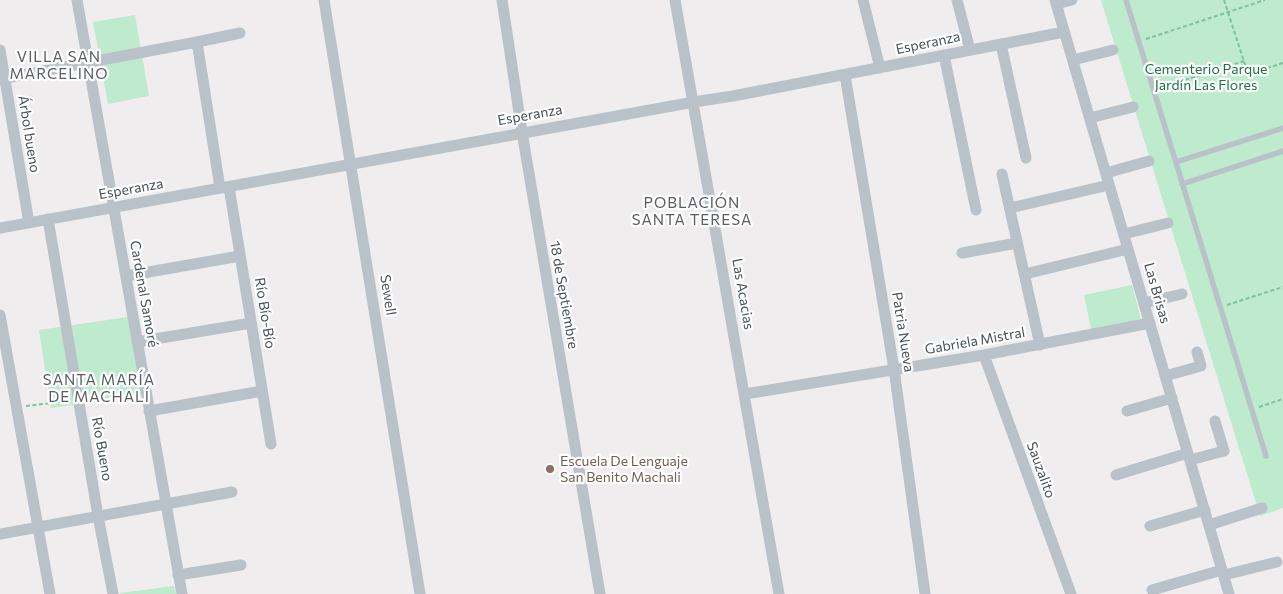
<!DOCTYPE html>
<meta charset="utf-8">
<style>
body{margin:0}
canvas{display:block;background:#efeded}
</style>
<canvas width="1283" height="594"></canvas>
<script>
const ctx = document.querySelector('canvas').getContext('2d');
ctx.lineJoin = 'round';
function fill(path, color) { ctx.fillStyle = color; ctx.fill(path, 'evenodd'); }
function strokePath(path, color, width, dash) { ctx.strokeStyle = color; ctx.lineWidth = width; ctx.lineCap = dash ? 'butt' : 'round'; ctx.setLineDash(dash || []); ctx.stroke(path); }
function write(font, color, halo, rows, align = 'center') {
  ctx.font = font + ' Commissioner,sans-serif'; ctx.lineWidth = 4.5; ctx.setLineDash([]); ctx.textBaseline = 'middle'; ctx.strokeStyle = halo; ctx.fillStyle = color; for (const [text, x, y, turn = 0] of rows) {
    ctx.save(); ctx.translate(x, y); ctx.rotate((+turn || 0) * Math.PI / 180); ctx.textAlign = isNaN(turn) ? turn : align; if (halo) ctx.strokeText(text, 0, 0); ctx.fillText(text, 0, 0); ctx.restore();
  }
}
const green = new Path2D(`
 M1101,0H1283V508L1260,516Z
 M135,15L149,96L108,104L93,22Z
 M1132,285L1141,319L1091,329L1084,295Z
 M128,317L142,395L51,408L39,330Z
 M174,586L176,594H120V593Z`);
const path = new Path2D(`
 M1224,0L1248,74L1283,63
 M1146,39L1265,0
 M1160,88L1244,61
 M1227,305L1283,287
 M26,406L69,401
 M1259,407L1283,399`);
const service = new Path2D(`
 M1126,0L1266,456
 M1176,162L1283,128
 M1182,184L1283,151`);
const minor = new Path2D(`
 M77,0L182,594
 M324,0L420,594
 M502,0L522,132L600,594
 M675,0L779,594
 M863,0L880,68
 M957,0L970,50
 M1055,0L1229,594
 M1056,4L1072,0
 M197,42L240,33
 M1001,44L1026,158
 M0,50L29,223
 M944,55L976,210
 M1073,60L1113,50
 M845,75L894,369L925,594
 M0,79L197,42L220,188
 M1090,118L1133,107
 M1106,173L1149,161
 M1002,174L1040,345
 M229,187L271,444
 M1010,208L1109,185
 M48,219L98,516L113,594
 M0,228C231,186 462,142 694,102L733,96L1064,32
 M1124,234L1168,223
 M962,253L1017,243
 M1025,274L1128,249
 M126,276L240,256
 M1144,303L1182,294
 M0,315L50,594
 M137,342L251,323
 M984,355L1071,594
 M1165,376L1201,366L1197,352
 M745,394L984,355L1150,323
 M149,411L262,391
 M1127,411L1172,398
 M1190,460L1224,451L1215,421
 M1116,475L1188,453
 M1209,525L1262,508
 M1150,526L1205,510
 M0,534L232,492
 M178,575L241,565
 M1224,575L1277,562
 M1152,590L1222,570`);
const markers = [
 [550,469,5,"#8d6e63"]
];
const streetNames = [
 ["Esperanza",928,43,-12],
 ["Esperanza",530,115,-10],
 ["Árbol bueno",29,134,81],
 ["Esperanza",131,189,-10],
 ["Las Brisas",1157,293,74],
 ["Cardenal Samoré",144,294,80],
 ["Las Acacias",743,294,80],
 ["Sewell",388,295,81],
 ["18 de Septiembre",564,295,80],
 ["Río Bío-Bío",265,313,81],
 ["Patria Nueva",903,332,81],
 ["Gabriela Mistral",975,341,-10],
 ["Río Bueno",102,449,80],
 ["Sauzalito",1041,470,70]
];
const parkNames = [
 ["Cementerio Parque",1206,69],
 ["Jardín Las Flores",1206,85]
];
const educationNames = [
 ["Escuela De Lenguaje",560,461],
 ["San Benito Machali",560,477]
];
const neighbourhoodNames = [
 ["VILLA SAN",59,57],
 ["MARCELINO",59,74],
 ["POBLACIÓN",692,203],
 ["SANTA TERESA",692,220],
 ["SANTA MARÍA",99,380],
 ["DE MACHALÍ",99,397]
];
fill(green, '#beeacd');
strokePath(path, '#7ac49c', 2, [4, 2.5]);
strokePath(service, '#b9c2c8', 5.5);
strokePath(minor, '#b9c2c8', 11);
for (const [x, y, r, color] of markers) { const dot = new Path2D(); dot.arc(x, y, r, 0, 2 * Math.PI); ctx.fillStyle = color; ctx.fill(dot); strokePath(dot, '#fff', 2); }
write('14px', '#475158', '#fff', streetNames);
write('14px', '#1f7244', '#fff', parkNames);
write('14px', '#785e54', '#fff', educationNames, 'left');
ctx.letterSpacing = '1px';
write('15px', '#5a5e61', '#fff', neighbourhoodNames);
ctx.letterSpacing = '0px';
</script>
